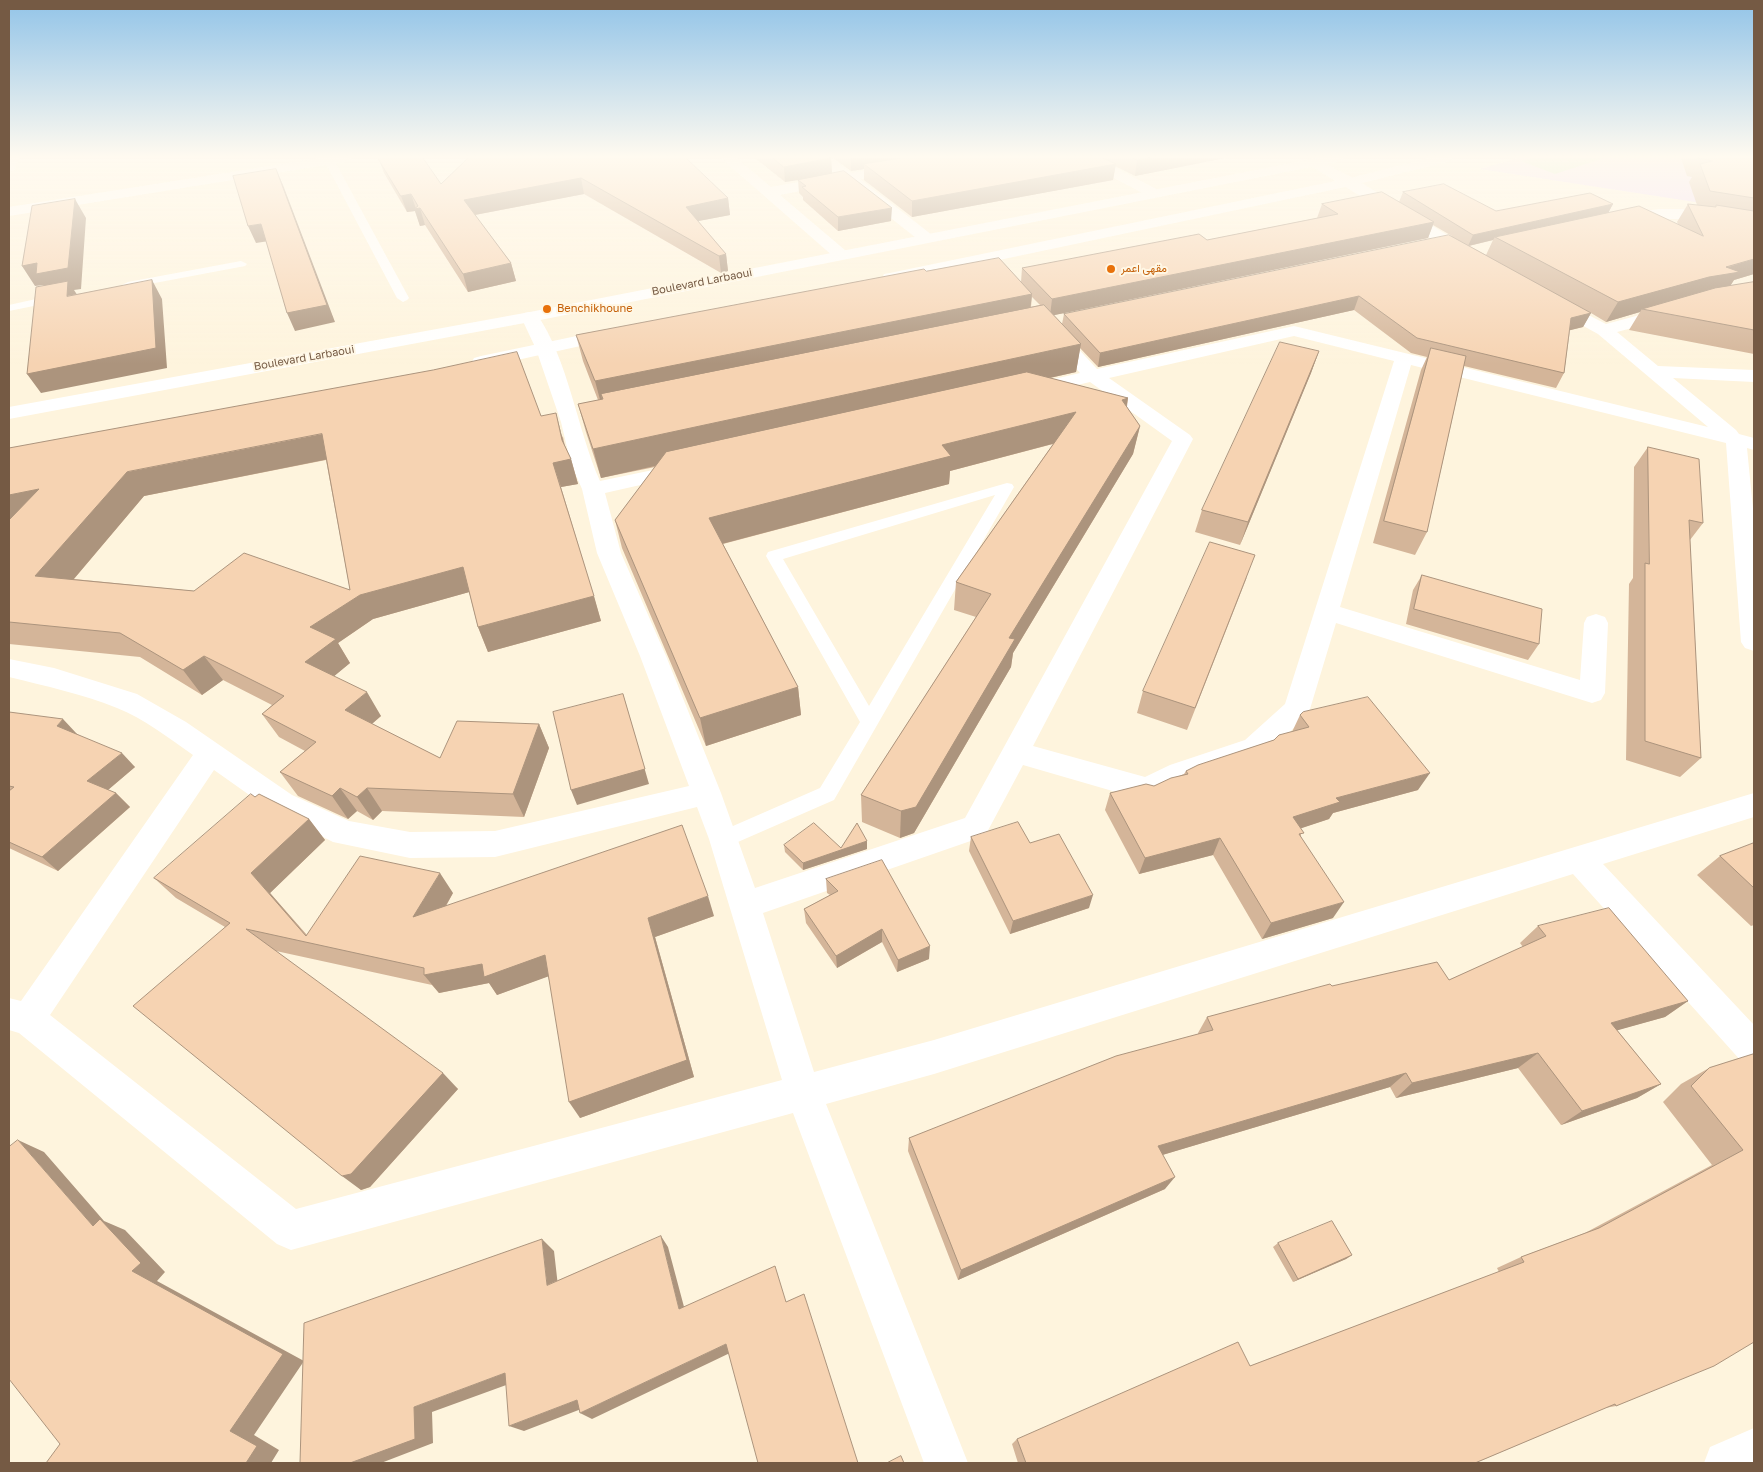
<!DOCTYPE html>
<meta charset="utf-8">
<style>
body{margin:0}
#map{position:relative;width:1763px;height:1472px;overflow:hidden;background:#fef4dd;font-family:"Golos Text",sans-serif}
canvas{display:block}
.frame{position:absolute;inset:0;border:10px solid #755a44;pointer-events:none}
</style>
<div id="map">
<canvas width="1763" height="1472"></canvas>
<div class="frame"></div>
</div>
<script>
const ctx = document.querySelector('canvas').getContext('2d');
ctx.lineJoin = 'round';
function fill(path, color) { ctx.fillStyle = color; ctx.fill(path, 'evenodd'); }
function strokePath(path, color, width, dash) { ctx.strokeStyle = color; ctx.lineWidth = width; ctx.lineCap = dash ? 'butt' : 'round'; ctx.setLineDash(dash || []); ctx.stroke(path); }
function write(font, color, halo, rows, align = 'center') {
  ctx.font = font + ' "Golos Text",Vazirmatn,sans-serif'; ctx.lineWidth = 4; ctx.setLineDash([]); ctx.textBaseline = 'middle'; ctx.strokeStyle = halo; ctx.fillStyle = color; for (const [text, x, y, turn = 0] of rows) {
    ctx.save(); ctx.translate(x, y); ctx.rotate((+turn || 0) * Math.PI / 180); ctx.textAlign = isNaN(turn) ? turn : align; if (halo) ctx.strokeText(text, 0, 0); ctx.fillText(text, 0, 0); ctx.restore();
  }
}
const education = new Path2D(`
 M1518,158H1754V211L1480,169Z`);
const green = new Path2D(`
 M1533,158H1604L1555,174L1521,161Z`);
const service = new Path2D(`
 M326,158H330L334,160L409,298L407,300L403,302L397,298L324,160Z
 M241,261L247,264L245,266L128,288L122,285L128,282Z
 M59,294L65,298L63,300L9,311V305Z
 M1007,483L1012,484L1014,487L834,800L731,845L724,848L717,845L714,839L717,833L820,788L860,722L766,556L768,552ZM995,495L869,706L783,559Z`);
const minor = new Path2D(`
 M9,158H19L14,170L9,171Z
 M321,158H351L344,162L9,216V207Z
 M721,158H736L771,187L836,175L816,158H831L851,173L931,158H958L951,162L860,179L932,235L934,238L932,241H920L845,182L780,195L846,251L848,254L846,257H834Z
 M1080,158H1097L1158,190L1160,193L1158,196H1148L1082,161Z
 M1314,158L1355,179L1477,253L1479,256L1477,259H1465L1309,165L1307,162Z
 M1660,209H1681L1754,220V230L1681,219H1660L1619,224L1614,222L1611,219L1614,216L1619,214Z
 M1555,298L1606,324L1670,307L1676,308L1679,312L1676,316L1617,332L1658,366L1754,370V382L1673,378L1736,430L1739,434L1754,438V450L1747,448L1754,519V651L1745,648L1741,642L1726,443L1411,365L1340,607L1580,680L1584,623L1587,617L1596,614L1605,617L1608,623L1605,693L1601,700L1592,703L1336,623L1310,709L1306,716L1265,756L1190,781L1147,801L1023,765L985,836L763,913L814,1072L934,1040L1754,793V817L1603,864L1754,1025V1067L1742,1062L1573,874L934,1074L826,1104L968,1463H924L793,1113L291,1250L277,1244L19,1033L9,1030V998L21,1001L193,755C170,739 143,718 117,708C83,694 45,686 9,677V659L54,668L137,694L186,722L292,795L349,821L410,832L495,831L689,786L640,656L597,553L582,489L571,464L561,422L536,349L521,317L524,313L530,312L536,313C569,360 577,430 600,481L682,464L689,466L693,470L689,474L605,493L621,553L666,656L721,793L755,888L965,818L1172,441L1090,382L1031,396L1024,394L1021,390L1024,386L1080,373L1048,337L1045,333L1048,329L1054,328L1060,329L1097,369L1294,326L1708,427L1598,334L1549,307L1546,303L1549,299ZM1294,336L1394,361L1285,704L1245,740L1170,765L1145,777L1033,746L1193,439L1190,435L1109,378ZM214,770L272,811L333,842L410,858L495,857L697,807L709,839L782,1080L296,1209L50,1015Z
 M1754,1428V1463H1704L1710,1447Z`);
const secondary = new Path2D(`
 M1317,158H1343L1336,162L530,322L9,419V407L530,312Z
 M1430,158H1452L1450,161L1350,186L890,283L884,282L882,278L884,274L890,273L1350,178Z
 M615,328L621,329L624,333L621,337L481,368L474,366L472,362L474,358L481,356Z`);
const wall = new Path2D(`
 M378,158L441,184L468,158L728,198L730,215L698,221L726,254L728,271L721,273L584,194L475,215L511,263L516,281L468,292L425,225L420,226L415,211L407,212L384,173Z
 M755,158H831L832,174L891,221L838,231L803,200V197L799,193L798,180H799L785,182Z
 M833,158H1225L1135,176L1115,166L1113,180L912,217L864,180V169L851,171Z
 M1681,158H1754V274L1734,280L1730,286L1754,282V354L1629,330L1640,312L1606,322L1591,313L1583,327L1570,330L1564,373L1556,388L1464,366L1427,532L1415,555L1373,543L1421,370L1427,357L1411,353L1354,310L1098,367L1080,348L1076,372L1050,378L1128,398L1127,407L1140,426L1133,454L1013,653L1011,667L914,833L900,838L862,822L861,795L976,617L954,610L956,582L1053,444L950,471L949,484L723,544L798,687L801,715L706,746L622,548L615,520L655,467L601,478L586,432L578,404L598,400L583,361L576,335L926,271L1021,282L1022,268L1207,240L1317,218L1322,204L1399,202L1403,192L1496,211L1613,204L1608,213L1678,224L1677,222L1688,204L1697,205L1689,182L1692,177L1687,176ZM1433,225L1452,236L1064,314L1062,324L1054,315L1428,238ZM1493,240L1486,255L1469,246ZM1032,297L1040,305L1031,307Z
 M1319,351L1311,373L1240,545L1195,532L1202,510Z
 M541,416L563,437L565,446L571,459L578,484L561,487L601,621L488,652L478,627L469,592L373,619L338,643L350,663L334,676L381,716L372,724L440,758L539,724L549,748L524,817L382,811L373,820L357,811L348,819L298,796L280,772L305,751L279,737L262,714L272,705L223,680L202,695L140,657L9,644V448ZM326,460L350,590L194,591L74,579L144,496Z
 M1648,447L1703,523L1690,540L1701,758L1680,777L1626,760L1629,584L1633,578L1634,467Z
 M1422,575L1539,644L1528,660L1406,624L1413,590Z
 M1247,577L1187,730L1137,713L1143,691Z
 M9,712L77,734L135,767L108,790L116,793L130,807L58,871L9,848Z
 M1300,715L1418,790L1333,813L1329,819L1301,828V837L1333,918L1262,939L1213,855L1139,874L1105,810L1110,793L1154,786L1184,774L1186,771L1274,740L1292,732Z
 M309,819L325,840L270,893L307,935L453,893L446,906L714,916L655,937L694,1077L580,1118L548,976L497,995L489,983L439,993L432,985L276,951L458,1089L370,1187L361,1190L225,927L176,898L154,878Z
 M971,837L1030,843L1089,908L1010,934L969,851Z
 M867,841V849L803,870L785,852L784,845L841,848Z
 M1754,843V925L1751,926L1697,875L1720,856Z
 M826,879L929,959L897,972L882,942L837,968L806,923L804,909L830,895L827,893Z
 M1538,926L1688,1001L1665,1017L1617,1030L1661,1084L1637,1098L1561,1125L1518,1068L1396,1098L1390,1087L1162,1155L1165,1189L958,1280L908,1151L909,1138L1198,1034V1033L1207,1017L1332,986L1449,980L1523,947L1520,943Z
 M1754,1054V1342L1616,1406L1605,1408L1475,1463H1018L1012,1444L1017,1439L1250,1366L1499,1272L1497,1268L1521,1257L1585,1233L1712,1165L1663,1102L1681,1084L1709,1068Z
 M1278,1243L1352,1255L1346,1259L1293,1282L1273,1247Z`);
const shadedWall = new Path2D(`
 M831,158L832,174L785,182L784,167Z
 M851,158H923L864,164V169L851,171Z
 M1150,158H1225L1135,176L1137,160Z
 M1116,164L1113,180L912,217V201Z
 M276,169L283,185L335,322L295,331L287,313Z
 M581,178L584,194L469,216L464,200Z
 M411,194L416,209L420,208L425,225L420,226L415,211L407,212L401,196Z
 M728,198L730,215L688,223L686,207Z
 M75,199L86,218L81,289L74,290L80,299L79,315L43,285L35,286L22,266Z
 M1613,204L1607,215L1495,237L1493,240L1468,246L1473,235Z
 M892,208L891,221L838,231V217Z
 M1434,222L1428,238L1050,316L1052,299Z
 M261,224L269,241L256,243L248,226Z
 M726,254L728,271L721,273L719,256Z
 M1754,259V274L1734,280L1727,291L1642,309L1640,312L1606,322L1618,302Z
 M511,263L516,281L468,292L463,274Z
 M152,280L162,299L167,368L41,393L27,374Z
 M1032,294L1029,320L603,399L601,394L604,407H602L595,381Z
 M1359,296L1354,310L1098,367L1100,353Z
 M1591,313L1583,327L1563,332L1571,318Z
 M1081,344L1076,372L601,478L593,449Z
 M1319,351L1311,373L1240,545L1248,522Z
 M1128,398L1123,426L1122,400Z
 M1076,412L1071,439L950,471L949,484L714,546L709,518L942,445Z
 M556,413L568,460L571,459L578,484L561,487L553,463L562,440Z
 M1140,426L1133,454L1013,653L1011,667L914,833L900,838L901,811Z
 M322,434L334,458L144,496L56,600L35,576L127,472Z
 M39,489L9,523V495Z
 M463,567L473,591L373,619L338,643L350,663L321,687L305,662L310,627L360,595Z
 M594,596L601,621L488,652L478,627Z
 M204,656L223,680L202,695L183,670Z
 M798,687L801,715L706,746L700,718Z
 M367,692L381,716L360,734L345,710Z
 M623,694L649,784L577,805L571,790Z
 M63,719L77,734L71,740L57,726Z
 M539,724L549,748L524,817L513,794Z
 M122,753L135,767L102,795L87,781Z
 M1430,773L1418,790L1333,813L1329,819L1284,834L1293,817L1336,798Z
 M340,788L357,811L348,819L332,796Z
 M367,788L382,811L373,820L357,797Z
 M116,793L130,807L58,871L42,857Z
 M309,819L325,840L270,893L314,944L251,873Z
 M1220,838L1213,855L1139,874L1145,858Z
 M867,841V849L803,870V863Z
 M440,873L453,893L428,937L413,917Z
 M1093,895L1089,908L1010,934L1013,921Z
 M708,896L714,916L655,937L694,1077L580,1118L569,1102L648,918Z
 M1344,902L1333,918L1262,939L1271,923Z
 M882,929V942L837,968L836,956Z
 M930,946L929,959L897,972L898,960Z
 M545,955L555,974L497,995L489,983L439,993L424,975L482,964Z
 M1688,1001L1665,1017L1590,1038L1611,1023Z
 M1538,1053L1518,1068L1396,1098L1412,1083Z
 M443,1073L458,1089L370,1187L361,1190L342,1176Z
 M1406,1073L1390,1087L1149,1159L1158,1146Z
 M1661,1084L1637,1098L1561,1125L1582,1111Z
 M18,1140L44,1152L104,1221L125,1230L165,1272L157,1281L304,1361L254,1435L279,1450L271,1463H246L230,1431L132,1271Z
 M1175,1177L1165,1189L958,1280L961,1270Z
 M661,1236L668,1247L687,1318L679,1309Z
 M542,1239L554,1251L559,1295L547,1285Z
 M1352,1255L1346,1259L1293,1282L1298,1279Z
 M726,1344L732,1352L592,1419L580,1413Z
 M505,1373L520,1380L432,1412L433,1443L381,1463H350L414,1407Z
 M577,1400L589,1406L524,1431L509,1426Z`);
const building = new Path2D(`
 M378,158H423L441,184L468,158H686L728,198L686,207L726,254L719,256L581,178L464,200L511,263L463,274L420,208L414,209L418,206L411,194L401,196Z
 M773,158H831L784,167Z
 M902,158H1103L1116,164L912,201L864,164Z
 M1133,158H1150L1137,160Z
 M1698,158H1754V198L1710,191L1700,164L1712,161Z
 M276,169L327,305L287,313L261,224L248,226L233,176Z
 M844,171L892,208L838,217L802,187L806,186L798,180Z
 M1444,184L1496,211L1590,193L1613,204L1473,235L1403,192Z
 M1382,192L1434,222L1052,299L1022,268L1199,234L1207,240L1338,214L1322,204Z
 M75,199L68,268L36,274L37,263L22,266L32,206Z
 M1688,204L1716,207V205L1754,211V259L1726,267L1740,272L1709,277L1618,302L1495,237L1639,206L1703,236Z
 M1449,235L1591,313L1571,318L1564,373L1417,338L1359,296L1100,353L1064,314Z
 M999,258L1032,294L595,381L576,335L924,269L926,271Z
 M152,280L156,348L27,374L36,287L68,281L67,296Z
 M1754,282V330L1642,309L1715,288Z
 M1044,305L1081,344L593,449L578,404L603,399L601,394Z
 M1280,342L1319,351L1248,522L1202,510Z
 M1431,348L1466,356L1427,532L1384,521Z
 M517,352L541,416L556,413L562,440L571,459L553,463L594,596L478,627L463,567L360,595L310,627L336,639L305,662L367,692L345,710L440,758L457,721L539,724L513,794L367,788L357,797L340,788L332,796L280,772L316,742L262,714L284,696L204,656L183,670L120,633L9,622V520L39,489L9,495V448L433,370ZM322,434L350,590L244,553L194,591L35,576L127,472Z
 M1027,372L1128,398L1122,400L1140,426L1009,638L1015,639L916,807L901,811L861,795L991,594L956,582L1076,412L942,445L951,456L709,518L798,687L700,718L615,520L666,452Z
 M1648,447L1699,459L1703,523L1689,520L1701,758L1645,741V563L1649,564Z
 M1210,542L1255,555L1195,708L1143,691Z
 M1422,575L1542,609L1539,644L1414,609Z
 M623,694L645,769L571,790L553,712Z
 M1368,697L1430,773L1336,798L1340,802L1293,817L1304,833L1299,834L1344,902L1271,923L1220,838L1145,858L1110,793L1146,784L1154,786L1171,778L1188,774L1186,771L1198,765L1274,740L1279,735L1309,727L1300,715L1303,712Z
 M9,712L63,719L57,726L122,753L87,781L116,793L42,857L9,842V791L14,787L9,786Z
 M251,794L255,797L259,794L309,819L251,873L306,936L360,856L440,873L413,917L682,825L708,896L648,918L687,1060L569,1102L545,955L484,977L482,964L424,975V968L246,929L443,1073L351,1174L342,1176L133,1006L230,923L154,878Z
 M1018,822L1030,843L1059,834L1093,895L1013,921L971,837Z
 M814,823L841,848L857,823L867,841L803,863L784,845Z
 M1754,843V888L1720,856Z
 M882,860L930,946L898,960L882,929L836,956L804,909L838,891L826,879Z
 M1609,908L1688,1001L1611,1023L1661,1084L1582,1111L1538,1053L1412,1083L1406,1073L1158,1146L1175,1177L961,1270L909,1138L1116,1056L1213,1030L1207,1017L1330,984L1332,986L1437,962L1449,980L1546,936L1538,926Z
 M1754,1054V1342L1714,1366L1616,1406L1615,1404L1475,1463H1026L1017,1439L1238,1342L1250,1366L1524,1262L1521,1257L1599,1228L1743,1150L1691,1086L1709,1068Z
 M18,1140L93,1226L100,1219L141,1263L132,1271L283,1354L230,1431L257,1446L246,1463H46L60,1444L9,1379V1147Z
 M1332,1221L1352,1255L1298,1279L1278,1243Z
 M661,1236L679,1309L775,1266L786,1302L804,1294L858,1463H758L726,1344L580,1413L577,1400L509,1426L505,1373L414,1407L415,1439L350,1463H300L304,1323L542,1239L547,1285Z
 M901,1456L904,1463H887Z`);
const markers = [
 [1111,269,5,"#e8710a"],
 [547,309,5,"#e8710a"]
];
const farFoodnames = [
 ["مقهى اعمر",1121,269],
 ["Benchikhoune",557,309]
];
const farStreetnames = [
 ["Boulevard Larbaoui",702,282,-11],
 ["Boulevard Larbaoui",304,358,-10]
];
fill(education, '#f1dafa');
fill(green, '#caecbb');
fill(service, '#fff');
fill(minor, '#fff');
fill(secondary, '#fff');
fill(wall, '#d4b599');
fill(shadedWall, '#ac947d');
fill(building, '#f6d3b2');
strokePath(building, '#ac947d', 1);
const sky = ctx.createLinearGradient(0, 0, 0, 364);
sky.addColorStop(0, '#92c4e8');
sky.addColorStop(0.43, '#fffaf0');
sky.addColorStop(1, '#fffaf000');
ctx.fillStyle = sky;
ctx.fillRect(0, 0, 1763, 364);
for (const [x, y, r, color] of markers) { const dot = new Path2D(); dot.arc(x, y, r, 0, 2 * Math.PI); ctx.fillStyle = color; ctx.fill(dot); strokePath(dot, '#fff7e5', 2); }
write('11px', '#c56008', '#fff7e5', farFoodnames, 'left');
write('11px', '#755a44', '#fff7e5', farStreetnames);
</script>
